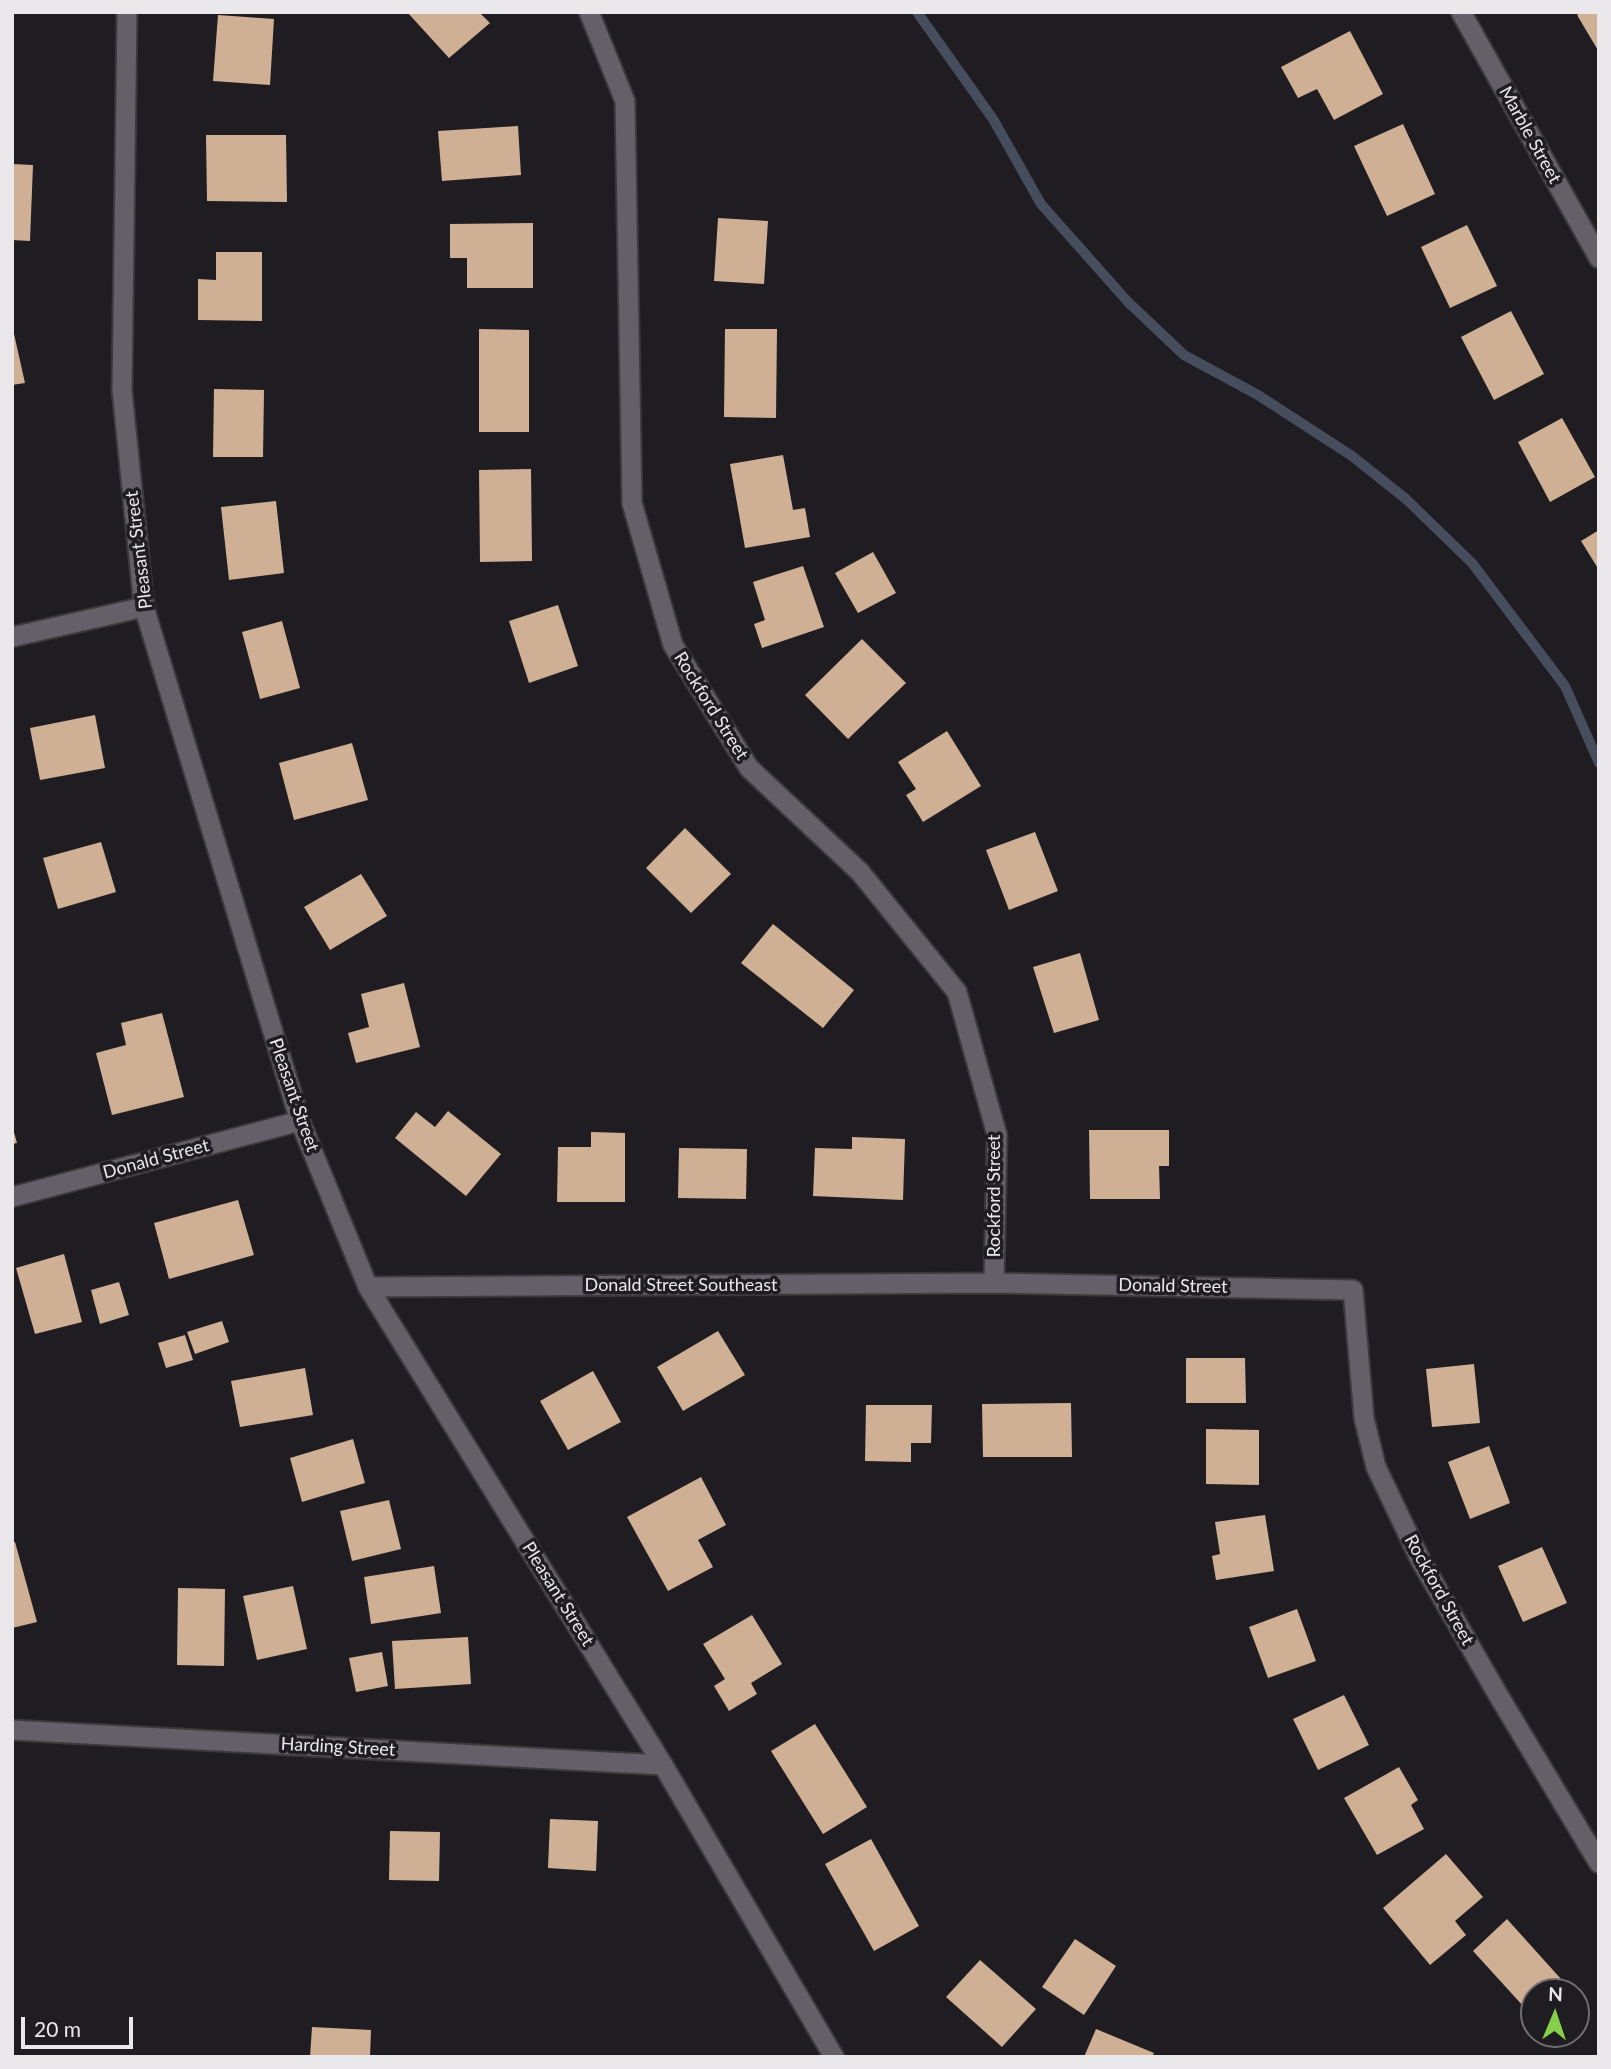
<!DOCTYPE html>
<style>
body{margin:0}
#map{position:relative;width:1611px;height:2069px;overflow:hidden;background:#201d22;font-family:Lato,sans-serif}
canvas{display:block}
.frame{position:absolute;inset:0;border:14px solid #ebe8ec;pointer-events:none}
.north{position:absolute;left:1520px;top:1978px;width:70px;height:70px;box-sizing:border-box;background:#201d22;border:2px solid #716e73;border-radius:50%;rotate:2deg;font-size:19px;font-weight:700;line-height:28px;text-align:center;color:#ebe8ec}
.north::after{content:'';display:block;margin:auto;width:24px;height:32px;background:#86cf4b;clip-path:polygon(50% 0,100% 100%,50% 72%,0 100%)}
.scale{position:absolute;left:21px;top:2017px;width:112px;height:32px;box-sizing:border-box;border:4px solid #ebe8ec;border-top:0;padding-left:9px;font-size:21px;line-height:24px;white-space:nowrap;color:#ebe8ec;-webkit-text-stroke:5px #201d22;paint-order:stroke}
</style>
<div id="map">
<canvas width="1611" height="2069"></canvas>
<div class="frame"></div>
<div class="north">N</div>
<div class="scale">20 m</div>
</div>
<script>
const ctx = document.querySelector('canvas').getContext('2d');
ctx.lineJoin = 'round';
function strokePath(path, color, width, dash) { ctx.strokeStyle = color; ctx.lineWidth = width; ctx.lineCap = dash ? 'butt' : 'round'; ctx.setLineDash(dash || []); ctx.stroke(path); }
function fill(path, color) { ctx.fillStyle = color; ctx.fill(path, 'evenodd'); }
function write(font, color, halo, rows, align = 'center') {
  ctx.font = font + ' Lato,sans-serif'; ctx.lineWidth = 7; ctx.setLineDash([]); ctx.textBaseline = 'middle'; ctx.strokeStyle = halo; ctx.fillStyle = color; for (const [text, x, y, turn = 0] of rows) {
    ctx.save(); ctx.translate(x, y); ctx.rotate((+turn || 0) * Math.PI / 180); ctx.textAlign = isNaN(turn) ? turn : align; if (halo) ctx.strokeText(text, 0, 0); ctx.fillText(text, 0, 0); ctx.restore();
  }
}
const stream = new Path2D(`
 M917,12L993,119L1041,204L1128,302L1184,355L1258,395L1352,456L1406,499L1472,563L1565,686L1599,763`);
const building = new Path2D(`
 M407,12H479L490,23L449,58Z
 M1582,12H1599V52L1577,15Z
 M218,15L274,19L270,85L213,81Z
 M1350,31L1383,94L1334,120L1317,89L1298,98L1281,67Z
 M1403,124L1435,194L1387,216L1354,146Z
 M518,126L521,175L442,181L438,131Z
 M206,135H286L287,202L207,201Z
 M12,164L33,165L30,241L12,240Z
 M718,218L768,221L764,284L714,281Z
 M533,223V288H467V258H450V224Z
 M1467,225L1497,286L1450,308L1421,247Z
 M216,252H262V321L198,320V279L216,280Z
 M1511,311L1544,374L1494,400L1461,337Z
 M12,325L25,383L12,385Z
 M479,329L529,330V432H479Z
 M725,329H777L776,418L724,417Z
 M214,389L264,390L263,457H213Z
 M1562,418L1595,477L1550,502L1518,442Z
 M783,455L793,510L805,508L810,537L745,548L730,464Z
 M531,469L532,561L480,562L479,470Z
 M276,501L284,573L229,580L221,507Z
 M1599,530V570L1581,541Z
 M873,552L896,593L858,613L835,573Z
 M803,566L824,627L762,648L754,624L765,620L753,582Z
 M558,605L578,666L529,683L509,621Z
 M282,621L300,688L260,699L242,632Z
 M862,639L906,683L848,739L805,695Z
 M95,715L105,768L40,780L30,728Z
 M947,731L981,786L923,822L906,795L916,789L898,762Z
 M352,743L368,800L294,820L279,763Z
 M685,828L731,874L691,913L646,868Z
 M1035,832L1058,891L1009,910L986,850Z
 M101,842L116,892L58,909L43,858Z
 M361,874L387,916L330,950L304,907Z
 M773,924L854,990L823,1028L741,963Z
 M1080,953L1099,1020L1054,1033L1033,967Z
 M404,983L420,1047L356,1063L348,1033L369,1027L361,994Z
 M162,1013L184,1097L112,1115L96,1053L126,1045L121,1023Z
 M448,1111L501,1154L466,1196L395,1138L416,1112L435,1127Z
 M12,1125L17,1143L12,1144Z
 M1089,1130H1169V1166H1159L1160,1199H1090Z
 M591,1132L625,1133V1202H557L558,1147H591Z
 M852,1137L905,1139L903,1200L813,1196L815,1148L852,1149Z
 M679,1148L747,1149L746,1199L678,1198Z
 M238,1200L254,1255L169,1279L154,1223Z
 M64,1254L82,1322L35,1334L16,1268Z
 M119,1282L129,1315L100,1324L91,1290Z
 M222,1321L229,1342L195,1354L187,1332Z
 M718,1331L745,1375L683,1411L657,1367Z
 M185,1335L193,1360L166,1368L158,1343Z
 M1186,1358H1245L1246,1403H1186Z
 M1474,1364L1480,1423L1432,1427L1426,1369Z
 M305,1368L313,1415L240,1427L231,1381Z
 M593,1371L621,1422L568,1450L540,1401Z
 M1071,1403L1072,1457H983L982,1404Z
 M866,1405H932L931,1443H911V1462L865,1461Z
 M1206,1429L1259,1430V1485L1206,1484Z
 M353,1439L365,1483L302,1502L290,1458Z
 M1489,1446L1510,1503L1470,1519L1448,1462Z
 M701,1477L726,1525L698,1540L713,1567L668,1591L627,1517Z
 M389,1500L401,1549L352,1561L340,1511Z
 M1265,1515L1274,1571L1216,1580L1212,1556L1220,1554L1215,1522Z
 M15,1542L37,1622L12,1628V1543Z
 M1542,1547L1567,1603L1523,1622L1498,1566Z
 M434,1566L441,1613L371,1624L364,1577Z
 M293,1586L307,1649L257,1660L243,1596Z
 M178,1588L225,1589L224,1666L177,1665Z
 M1297,1609L1316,1661L1268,1678L1249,1627Z
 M752,1615L782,1664L751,1683L757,1694L729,1711L714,1686L725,1679L703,1644Z
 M468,1637L471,1684L395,1689L392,1641Z
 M382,1652L388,1686L356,1692L349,1658Z
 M1344,1695L1369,1745L1318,1770L1293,1719Z
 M815,1724L867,1807L823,1834L771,1751Z
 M1399,1767L1418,1800L1411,1805L1424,1829L1377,1855L1344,1798Z
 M550,1819L598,1821L596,1871L548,1868Z
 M390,1831L440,1832L439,1881L389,1880Z
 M871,1839L919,1926L874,1951L825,1864Z
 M1446,1854L1483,1897L1455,1921L1466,1935L1430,1965L1383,1908Z
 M1507,1919L1570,1989L1567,1992H1534V2018L1473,1951Z
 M1075,1939L1116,1966L1084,2015L1042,1987Z
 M980,1960L1036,2009L1002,2047L946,1997Z
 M312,2027L371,2030L370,2057H310Z
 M1096,2029L1154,2053L1152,2057H1084Z`);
const minor = new Path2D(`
 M589,12L625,101L632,503L673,645L749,768L860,872L957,992L997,1135L994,1283
 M1461,12L1599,258
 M12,637L144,607
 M12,1197L300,1121
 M368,1287L994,1283L1353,1290L1364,1418L1376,1467L1420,1559L1497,1693L1599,1863
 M12,1730L663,1765`);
const tertiary = new Path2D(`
 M127,12L122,390L144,607L300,1121L368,1287L663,1765L834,2057`);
const streetNames = [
 ["Marble Street",1530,135,61],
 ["Pleasant Street",139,550,-97],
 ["Rockford Street",711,706,58],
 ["Pleasant Street",294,1095,71],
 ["Donald Street",156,1159,-15],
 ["Rockford Street",994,1196,-90],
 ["Donald Street Southeast",681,1285],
 ["Donald Street",1173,1286,1],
 ["Rockford Street",1439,1590,61],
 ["Pleasant Street",558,1594,58],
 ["Harding Street",338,1747,3]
];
strokePath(stream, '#464d5d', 10);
fill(building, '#d0b094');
strokePath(minor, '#3c383c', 23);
strokePath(tertiary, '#3c383c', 23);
strokePath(minor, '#656067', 19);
strokePath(tertiary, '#656067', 19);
write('18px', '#ebe8ec', '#201d22', streetNames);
</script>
